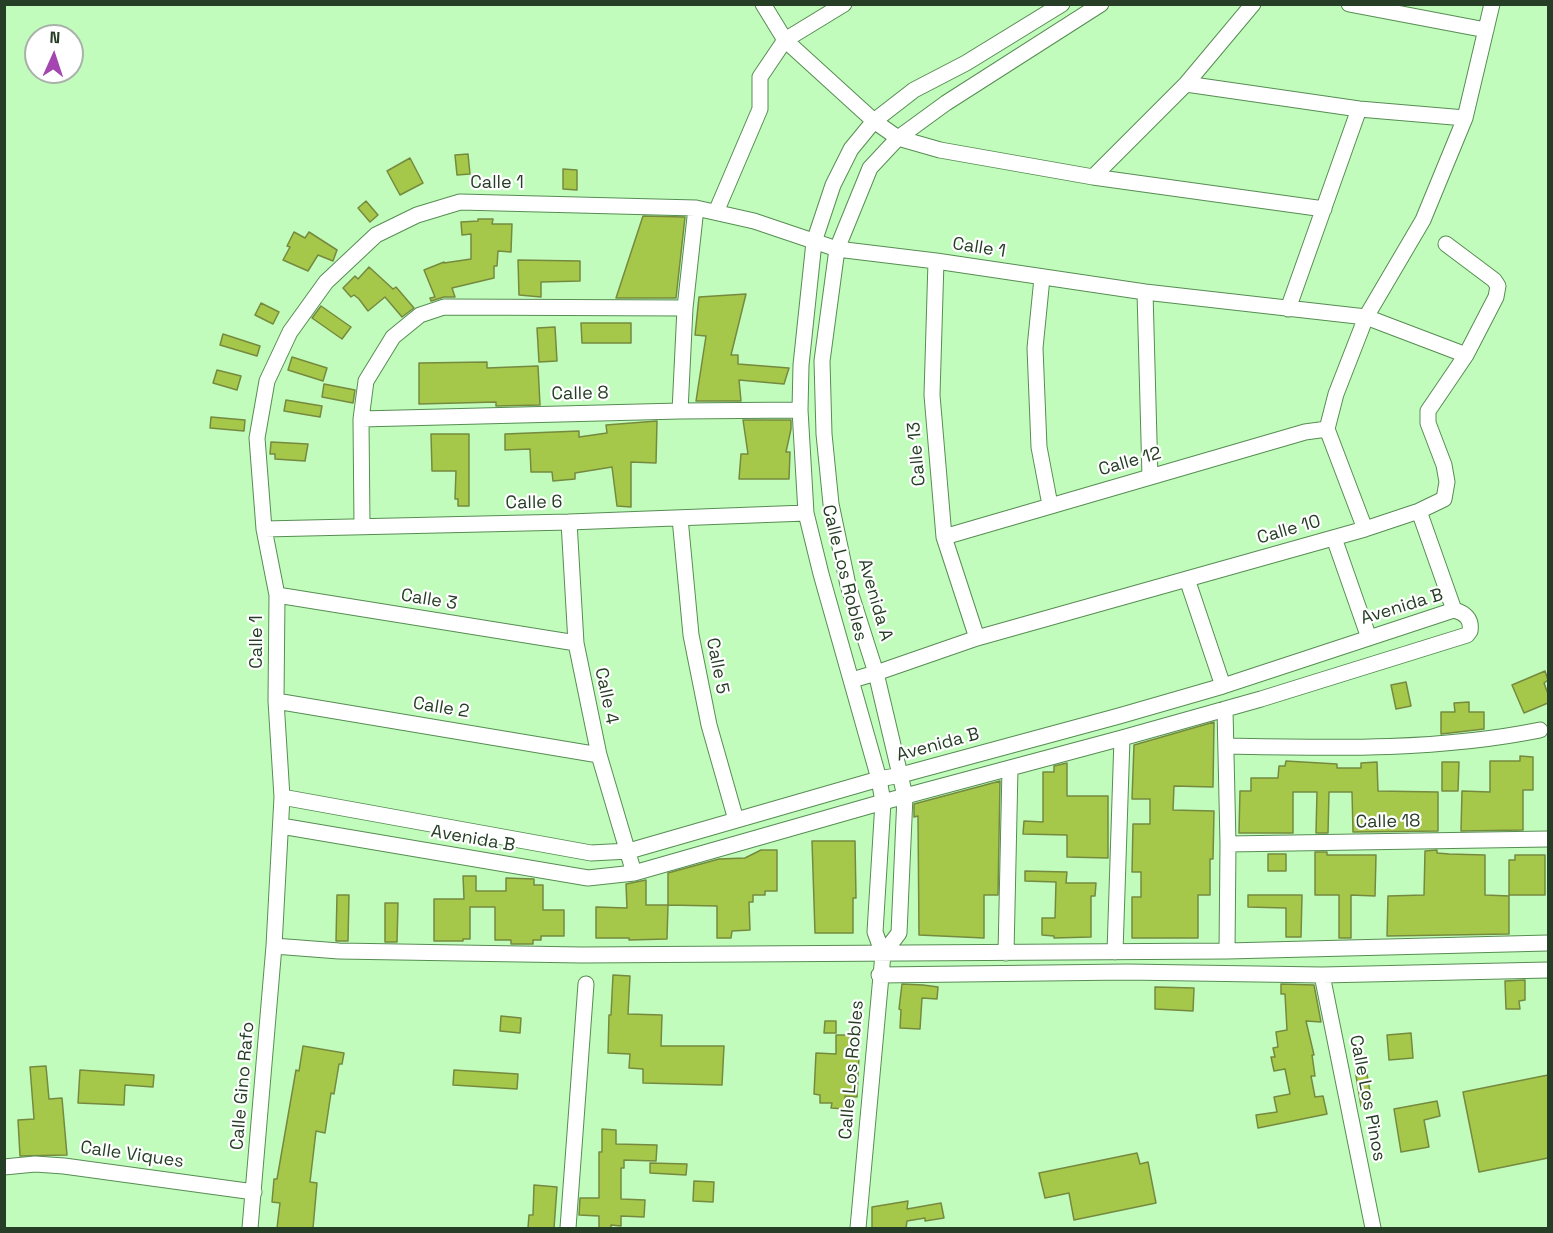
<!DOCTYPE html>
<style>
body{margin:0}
#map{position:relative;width:1553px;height:1233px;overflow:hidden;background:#c1fcbc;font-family:"Space Grotesk",sans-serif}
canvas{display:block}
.frame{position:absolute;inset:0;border:6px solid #263e25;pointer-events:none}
.north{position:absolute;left:24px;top:24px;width:60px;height:60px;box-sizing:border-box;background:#fff;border:2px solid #a8b2a8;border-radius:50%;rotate:3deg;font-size:16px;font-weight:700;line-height:24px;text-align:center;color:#263e25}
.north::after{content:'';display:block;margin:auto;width:21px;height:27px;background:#a346af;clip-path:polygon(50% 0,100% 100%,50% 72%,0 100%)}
</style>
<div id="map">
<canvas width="1553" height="1233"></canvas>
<div class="frame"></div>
<div class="north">N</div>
</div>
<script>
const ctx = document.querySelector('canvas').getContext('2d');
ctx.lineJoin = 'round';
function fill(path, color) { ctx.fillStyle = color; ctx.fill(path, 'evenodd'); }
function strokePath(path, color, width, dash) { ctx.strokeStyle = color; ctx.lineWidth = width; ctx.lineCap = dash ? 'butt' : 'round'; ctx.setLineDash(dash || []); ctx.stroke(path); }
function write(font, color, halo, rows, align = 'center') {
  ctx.font = font + ' "Space Grotesk",sans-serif'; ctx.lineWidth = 4.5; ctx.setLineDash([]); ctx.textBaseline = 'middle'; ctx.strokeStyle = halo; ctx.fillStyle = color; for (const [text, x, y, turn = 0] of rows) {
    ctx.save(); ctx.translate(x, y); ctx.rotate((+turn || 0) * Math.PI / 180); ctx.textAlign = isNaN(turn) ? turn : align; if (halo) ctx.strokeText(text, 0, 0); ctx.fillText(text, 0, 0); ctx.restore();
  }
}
const building = new Path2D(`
 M468,154L470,174L457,175L455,155Z
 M410,158L423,183L400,195L387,171Z
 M563,169L577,170V190L563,189Z
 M366,201L378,215L370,222L358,208Z
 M643,216L685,217L676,298H616Z
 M478,219H493L492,224H512L511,252L498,251L497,266H494V278L452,288L455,297H444L431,301L430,298L435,297L424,270L444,262V263L471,259V234L462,235L461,222L478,221Z
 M294,232L305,238L309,232L337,250L333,261L318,255L308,271L283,260L290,247L287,246Z
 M518,260L580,261V281L541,282V297L519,295Z
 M369,267L393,289L396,287L414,308L402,317L385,297L368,311L359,299L354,295L351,297L343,288L355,276L358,279Z
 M746,294L731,355H738V364L789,368L784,384L739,380L741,401H696L706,336L695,335L699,297Z
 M261,303L279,312L273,324L255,315Z
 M321,306L351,327L342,339L312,318Z
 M581,323H631V343H582Z
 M555,327L557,361L539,362L537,328Z
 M223,334L260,346L257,356L220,345Z
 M292,357L327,368L323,381L288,370Z
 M487,362V368L538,366L540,405L496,406V402L419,404V363Z
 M217,370L241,376L237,390L213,383Z
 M324,384L355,390L353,403L322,397Z
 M286,400L322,406L320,417L284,411Z
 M211,417L245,420L244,431L210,428Z
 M743,420H791V429L786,452H790L789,479H739L741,454H748Z
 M657,421L656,463L631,462V507L617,506L612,467L575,473V479L553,481L552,472H531L530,449L505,450V434L579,431V437L607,433L606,425Z
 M431,434H469V506H458V499H455L456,471H432Z
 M271,442L308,444L305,461L275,459V454H270Z
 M1545,671L1548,680L1544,683L1548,694V703L1524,713L1512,685Z
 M1406,682L1411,706L1396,709L1391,685Z
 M1469,702V712H1484V729L1441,734V712H1455L1454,703Z
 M1214,722L1213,787L1174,786L1173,810L1214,811L1213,859H1210V895H1198V938H1132V897H1141V872H1132L1133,824H1150V799H1132L1134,745Z
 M1520,756L1533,757V790H1523V830L1461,831L1462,791L1490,792V761H1520Z
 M1286,761L1337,764V768H1361V763L1377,762L1378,791L1438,792V831L1353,832L1352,792H1329L1328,833H1316L1317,792H1293V833H1239L1240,791H1251V778H1278L1279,766H1285Z
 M1442,762H1459L1458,791H1442Z
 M1067,763V796H1108V858L1067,857V835L1023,834L1024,821L1043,822V772H1054V766Z
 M1000,781L998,895H984V938L919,935L918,816L914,817V804Z
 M812,841H855L856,898H853V933H815Z
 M761,850H777V891H765V895H753V902H749L750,930L732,931L731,938H717V906L668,905V873L719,859L745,858Z
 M1437,850V853L1449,854L1485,855V895L1509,896V934L1387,936L1388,896L1424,895L1425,851Z
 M1315,852H1327V855H1376L1375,896L1351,895V938H1339V895H1315Z
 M1268,854H1286V871H1268Z
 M1515,855H1545V895H1509V860H1515Z
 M1025,871L1067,872L1066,883H1096L1095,896H1091V937L1054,938V936L1042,935V918H1055L1056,882L1025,881Z
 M463,876H476V891H506V878L534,879V885H543V910H564V936H541V940H533V944H511V940H495V907H470V939H463V941H434V899H464Z
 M646,880V905H668L667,939L629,940V938H596V907L627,908L626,884Z
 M337,895H349L348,941H336Z
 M1248,895H1302L1301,937H1286V908L1248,907Z
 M385,903H398L397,942H385Z
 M613,975L630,976L628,1014L662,1015L661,1046H724L722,1085L643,1083V1069L629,1068L630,1054L608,1053L609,1015H611Z
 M1525,980V1000L1519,1001L1520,1009H1506L1505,981Z
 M902,984L923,985L938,987L937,999L922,998L920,1029L900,1028L901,1010L899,1009Z
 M1281,984L1314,985L1321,1022L1306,1021L1314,1055H1312L1315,1076H1311L1315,1097L1323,1096L1327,1114L1258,1128L1256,1115L1277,1112L1274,1097L1290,1094L1285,1069L1274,1071L1271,1057H1275L1273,1048L1278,1047L1276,1032L1287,1030L1285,994H1281Z
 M1155,987L1194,988L1193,1011L1155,1009Z
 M501,1016L521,1018L520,1033L500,1031Z
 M825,1021H836V1033H824Z
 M1411,1033L1413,1058L1389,1060L1387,1035Z
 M836,1035H852L851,1055L859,1056L857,1097L845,1096V1109L831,1108L832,1103H820V1095L814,1094L816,1053L836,1054Z
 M303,1046L344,1053L342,1064H339L334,1094L331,1093L325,1133L316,1131L310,1182L317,1183L313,1228H277L280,1203L272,1202L274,1179H277L296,1070L299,1071Z
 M46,1066L49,1099L62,1098L67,1155L20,1156L18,1120L34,1119L30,1067Z
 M1366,1068L1372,1104L1361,1106L1355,1070Z
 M80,1070L154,1075L153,1087L125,1085L124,1105L78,1103Z
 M454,1070L518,1074L517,1089L453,1085Z
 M1548,1075V1158L1479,1172L1463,1092Z
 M1437,1101L1440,1116L1424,1120L1429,1147L1401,1152L1394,1109Z
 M602,1129L616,1130V1144L657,1145L656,1161L624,1160V1168H621V1199L645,1200L644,1217L621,1216V1226L611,1225V1228H599V1216L579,1215L580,1198H599V1152H602Z
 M1137,1153L1140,1164L1148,1162L1156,1203L1074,1220L1069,1193L1045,1198L1039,1173Z
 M650,1163L687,1164L686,1175L650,1173Z
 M694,1181L714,1182L713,1202L693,1201Z
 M534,1185L557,1187L554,1228H528L529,1215H533Z
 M908,1201L907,1209L941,1203L944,1218L925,1221V1218L907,1221L906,1228H872V1207Z`);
const minor = new Path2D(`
 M763,4L785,40L874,121L898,138L940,150L1093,177L1324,209
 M1349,4L1486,30
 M1186,84L1359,109L1465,118
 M1093,177L1186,84L1253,4
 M716,212L760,109V77L785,40L844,4
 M936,261L932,395L944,537L977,638
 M1042,278L1035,348L1039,447L1050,505
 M1145,292L1150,477
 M1288,309L1359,109
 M680,411L685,308L696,208
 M361,419L680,411L800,410
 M1419,511L1454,610
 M680,518L691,635L709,725L736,820
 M569,522L576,643L599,755L634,873
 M362,526L361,419L366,381L393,337L420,315L444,307L685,308
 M264,529L569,522L806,513
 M1365,529L1327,429L1336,394L1366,317L1423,220L1465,118L1492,4
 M944,537L1305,432L1327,429
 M1334,538L1369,638
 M1187,579L1223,686
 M277,595L576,643
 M852,680L876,673L977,638L1365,529L1419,511L1444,499L1447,482L1444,465L1428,423V411L1466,355L1496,297L1498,286L1494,280L1446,244
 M276,701L599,755
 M1225,709L1228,844L1227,951
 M1226,746C1330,748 1437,751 1540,730
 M281,826L588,878L634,873L883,802L1122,738L1261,699L1467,635L1470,631C1472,619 1465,613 1454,610L1223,686L1119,716L901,775L879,779L629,851L591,853L282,797
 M1228,844L1548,839
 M274,946L339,951L581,955L1227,951L1548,943
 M1115,952L1122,738
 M1006,953L1010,768
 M883,954L899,933L905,796L876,673L848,585L831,504L824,434L822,361L837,249L870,168L898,138L946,103L1101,4
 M879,975L1127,972L1322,975L1548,970
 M1322,975L1373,1228
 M4,1167L35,1164L64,1166L254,1192
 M250,1228L274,946L282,797L276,701L277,595L264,529L257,438L267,381L290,332L326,282L376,235L417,215L460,202L696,208L754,221L837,249L936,261L1145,292L1366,317L1466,355
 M568,1228L586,984
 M858,1228L883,954L875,932L883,802L879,779L821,574L806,513L800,410L801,365L814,242L833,185L851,149L874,121L914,90L966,63L1062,4`);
const streetNames = [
 ["Calle 1",497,183],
 ["Calle 1",979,248,9],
 ["Calle 8",580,394,-1],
 ["Calle 13",917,454,-95],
 ["Calle 12",1130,462,-16],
 ["Calle 6",534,503,-1],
 ["Calle 10",1289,530,-16],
 ["Calle Los Robles",844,573,76],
 ["Calle 3",429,600,9],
 ["Avenida A",875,600,74],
 ["Avenida B",1402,607,-17],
 ["Calle 1",257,642,-90],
 ["Calle 5",717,666,79],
 ["Calle 4",606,696,78],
 ["Calle 2",441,708,9],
 ["Avenida B",938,745,-15],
 ["Calle 18",1388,822,-1],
 ["Avenida B",473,839,10],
 ["Calle Los Robles",852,1070,-85],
 ["Calle Gino Rafo",243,1086,-85],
 ["Calle Los Pinos",1367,1098,79],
 ["Calle Viques",132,1155,8]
];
fill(building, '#a6c84a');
strokePath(building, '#758a3f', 1.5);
strokePath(minor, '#578d53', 17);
strokePath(minor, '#fff', 15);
write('18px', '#263e25', '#fff', streetNames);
</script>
